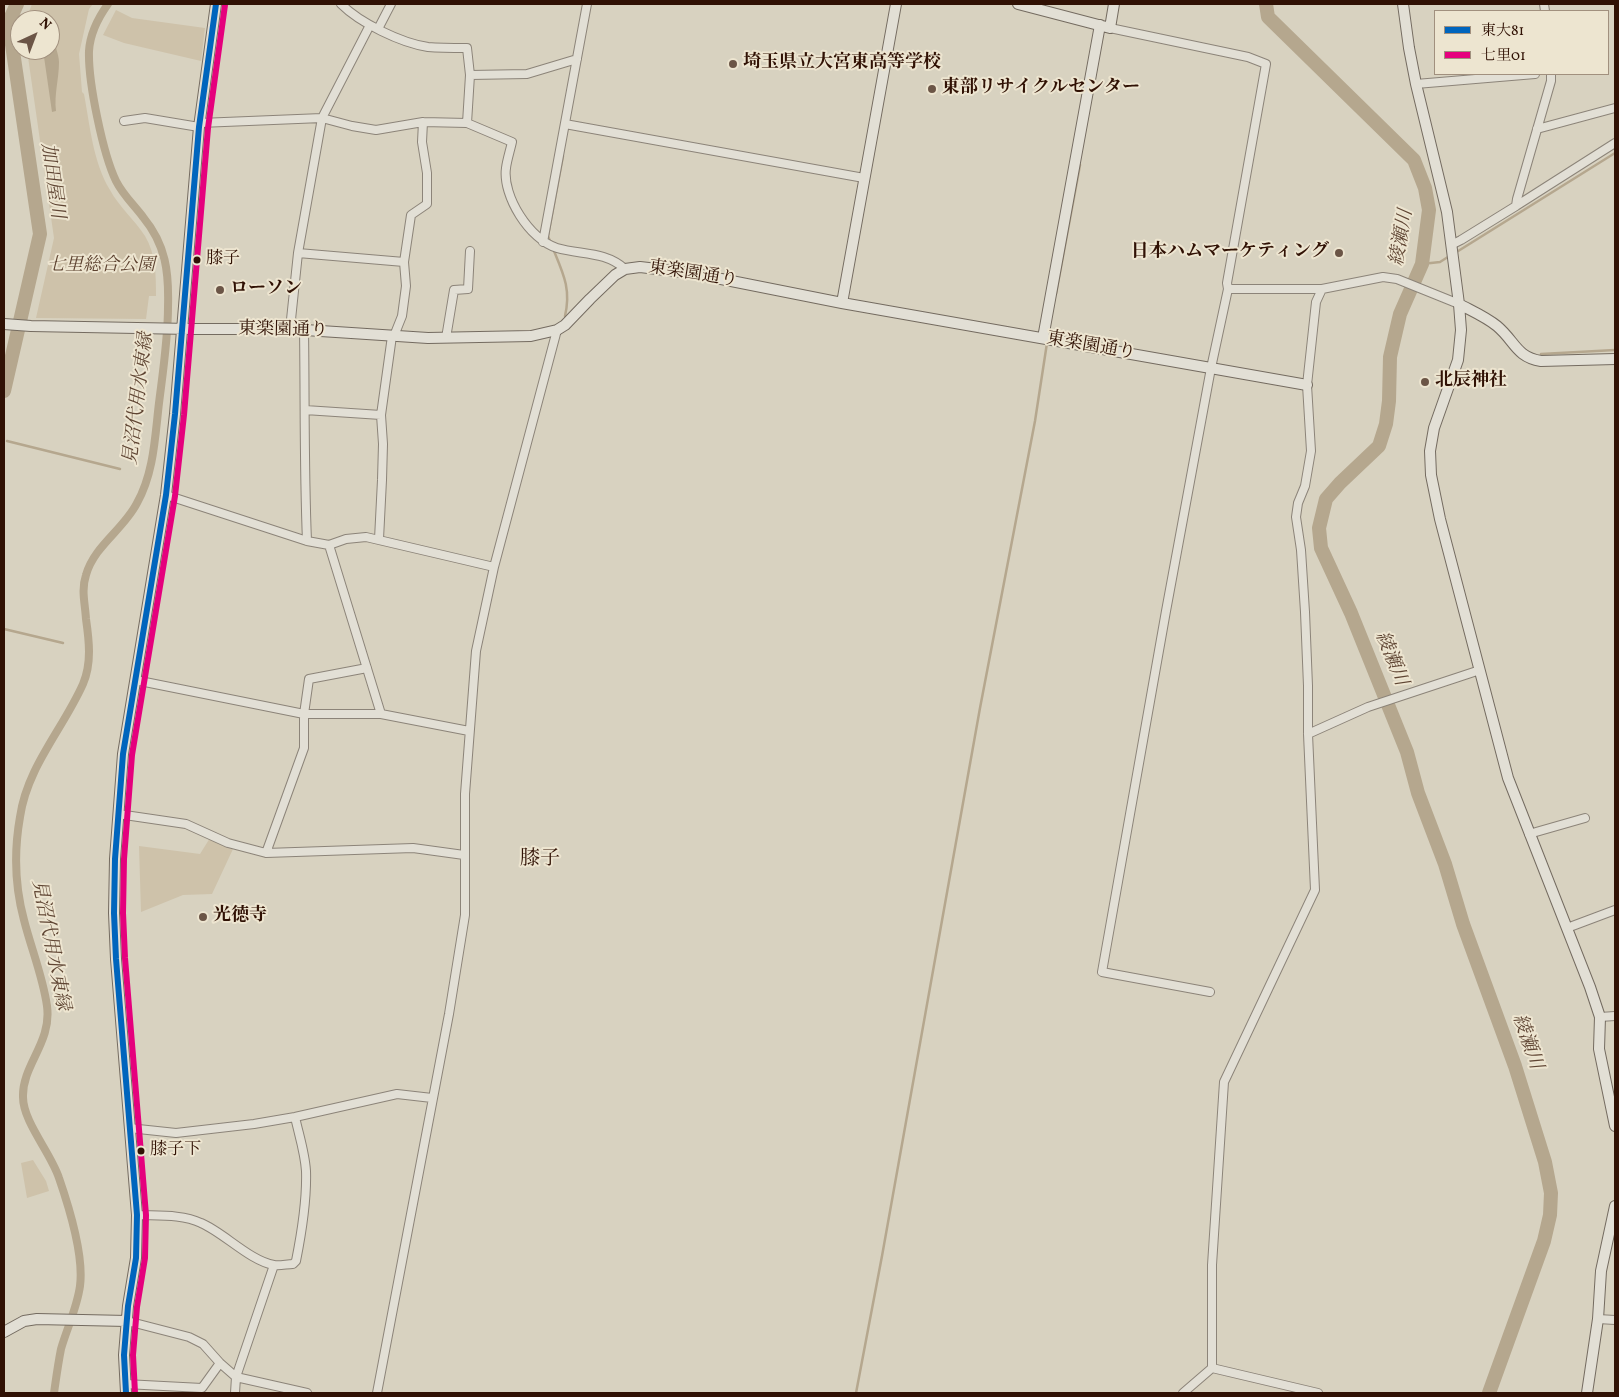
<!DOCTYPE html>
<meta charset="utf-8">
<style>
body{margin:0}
#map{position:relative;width:1619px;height:1397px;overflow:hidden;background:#d8d2c0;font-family:Vollkorn,"Noto Serif JP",serif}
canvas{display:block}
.frame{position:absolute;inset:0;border:5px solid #301104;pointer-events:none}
.legend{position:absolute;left:1434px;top:10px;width:175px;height:65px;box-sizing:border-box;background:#ede5d0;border:1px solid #a1907e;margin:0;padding:6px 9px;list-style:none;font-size:15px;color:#301104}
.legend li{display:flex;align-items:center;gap:10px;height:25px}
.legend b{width:25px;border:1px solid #a1907e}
.north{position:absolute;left:10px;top:10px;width:50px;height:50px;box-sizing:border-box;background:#ede5d0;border:1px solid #a1907e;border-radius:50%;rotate:43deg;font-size:14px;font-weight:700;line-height:20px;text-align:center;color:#301104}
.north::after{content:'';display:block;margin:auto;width:18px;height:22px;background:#6b5546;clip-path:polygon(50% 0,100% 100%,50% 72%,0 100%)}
</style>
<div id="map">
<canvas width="1619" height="1397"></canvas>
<div class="frame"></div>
<ul class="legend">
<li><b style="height:6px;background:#0065bd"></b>東大81</li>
<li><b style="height:6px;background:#e5007d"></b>七里01</li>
</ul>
<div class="north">N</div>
</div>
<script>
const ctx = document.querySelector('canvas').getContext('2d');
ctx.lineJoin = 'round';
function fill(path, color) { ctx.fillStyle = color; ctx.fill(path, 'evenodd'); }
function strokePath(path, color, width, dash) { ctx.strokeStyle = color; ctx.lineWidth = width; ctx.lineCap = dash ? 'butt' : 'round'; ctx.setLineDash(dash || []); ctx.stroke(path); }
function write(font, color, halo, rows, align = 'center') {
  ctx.font = font + ' Vollkorn,"Noto Serif JP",serif'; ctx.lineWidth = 4; ctx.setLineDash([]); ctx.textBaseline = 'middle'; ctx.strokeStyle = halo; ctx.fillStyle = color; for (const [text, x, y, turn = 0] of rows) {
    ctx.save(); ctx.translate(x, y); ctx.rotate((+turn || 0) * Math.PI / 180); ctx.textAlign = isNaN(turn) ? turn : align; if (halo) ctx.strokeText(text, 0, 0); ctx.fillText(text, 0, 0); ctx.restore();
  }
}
const green = new Path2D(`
 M32,4H93L89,9L79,54L82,92L84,94C90,126 93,162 110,190C119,207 135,220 145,236C156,254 156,276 156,296H149L146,319L36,318L54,238L27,50H50V20H26Z
 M116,10L132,18L205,28L201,61L124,43L103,35Z
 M210,838L233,849L212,894L183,895L141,912L139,846L200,854Z
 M33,1160L46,1181L49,1191L27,1198L21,1163Z`);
const water = new Path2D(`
 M50,34L56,35C53,45 59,53 59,62C59,79 54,94 56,111L52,112L43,50H50Z`);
const stream = new Path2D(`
 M551,244L548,236L563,156
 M554,251C564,275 571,290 565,316
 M1455,253L1615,153
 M1422,264L1440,262L1451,255
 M1056,294L1080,165
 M1541,354L1615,350
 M7,441L120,469
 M4,629L63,643
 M856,1393L882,1256L980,708L1035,421L1047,343`);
const canal = new Path2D(`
 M54,1393C56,1379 58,1364 61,1349C67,1328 77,1308 80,1286C84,1256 69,1207 59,1178C51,1153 23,1122 23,1097C22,1065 52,1043 47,1006C43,977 31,948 24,920C15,887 14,851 20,817C27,767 63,729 83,684C92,663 89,640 86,619C85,603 81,590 86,575C94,546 124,529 137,503C154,473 155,436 159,403C163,371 168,339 168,307C169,272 166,245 143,217C134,205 123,195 116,181C103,154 88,82 89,51C90,34 98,18 108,4`);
const river = new Path2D(`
 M1266,4L1268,17L1414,160L1425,188L1429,210L1422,264L1400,314L1390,357L1389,401L1386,424L1379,446L1340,483L1326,499L1319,528L1321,548L1351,613L1407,752L1418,793L1445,864L1463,924L1515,1066L1545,1162L1551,1193L1550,1215L1544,1241L1489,1393
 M4,391L40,234L10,31L11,17L17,4`);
const street = new Path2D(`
 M341,4C360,23 401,43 428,47C440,48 454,48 467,48L470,75L467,123
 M1544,4L1545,11
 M1110,28L1248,57L1266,64L1227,283L1228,289L1211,368L1166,611L1102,972L1210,992
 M378,29L391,4
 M470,75L527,74L577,59
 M1416,84L1535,74
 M124,121L145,118L199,127
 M200,123L322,118L352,126L376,130L423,122L467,123L512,142C510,151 507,160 506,168C502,196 530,240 557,248C581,255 605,251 625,269
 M565,124L864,178
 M1537,129L1615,108
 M1516,206L1615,143
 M543,242L587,4
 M1453,244L1461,240L1516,206L1517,199L1551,81V74
 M298,253L404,262
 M1228,289H1322
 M290,329L298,253L322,118L370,25
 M304,329C305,400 304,470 307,541
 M394,336L402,316L406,286L404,262L411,215L427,204V173L422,142L423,122
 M446,338L454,290L468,289L470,251
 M305,410L381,415
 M166,495L307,541L329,545L346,539L366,537L494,567
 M379,539L382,480L383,444L381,415L392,336
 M329,545L381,714
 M135,680L304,714H381L469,731
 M1308,734L1368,707L1480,670
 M118,814L186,824L228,843L266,853L413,848L464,855
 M1529,834L1585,818
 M266,853L304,748V714L309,679L367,668
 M1567,928L1615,910
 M1600,1017L1615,1016
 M129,1128L176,1133L254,1124L295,1117L397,1094L432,1098
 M137,1215C157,1216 182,1214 201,1223C223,1232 250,1261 274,1265C280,1266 287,1264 293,1264L296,1261C302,1231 307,1201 306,1171C305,1153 299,1135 295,1117
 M1598,1319L1615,1320
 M127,1321L189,1337L203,1344L220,1363L236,1377L307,1393
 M1212,1368L1318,1393
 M125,1384L202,1388L220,1363
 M235,1393L236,1377L274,1265
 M377,1393L449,1014L465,915V794L476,651L494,567L557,330
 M1183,1393L1212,1368V1265L1224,1082L1315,890L1308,734V686L1305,612L1301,550L1296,517L1298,503L1305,486L1311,451L1307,385L1316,302L1322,289L1383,277L1397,279L1459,304`);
const secondary = new Path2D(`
 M1018,4L1110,28L1114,4
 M1403,4L1409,48L1416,84L1447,212L1459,304L1461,330L1458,360L1434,428L1430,451L1431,475L1440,519L1508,778L1590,987L1600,1017L1599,1049L1615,1126
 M842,303L896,4
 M1459,304C1472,311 1486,317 1497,326C1515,341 1516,357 1541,361L1615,359
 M4,324L31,326L190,329H290L428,338L531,336L557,330L565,325L590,299L615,275L625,269L640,267L691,273L842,303L1307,385
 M1043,338L1100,25
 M4,1332L24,1321L37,1319L127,1321
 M126,1393L124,1355L128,1306L136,1258L137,1215L116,959L114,913L115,859L123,754L166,495L175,414L199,127L216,4
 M1587,1393L1598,1319L1601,1271L1615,1206`);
const bus1 = new Path2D(`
 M126,1393L124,1355L128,1306L136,1258L137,1215L116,959L114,913L115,859L123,754L166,495L175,414L199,127L216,4`);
const bus2 = new Path2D(`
 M135,1393L133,1355L137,1307L145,1258L146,1215L125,958L123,913L124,859L132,755L175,496L184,415L208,128L225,5`);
const markers = [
 [733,64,5,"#6b5546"],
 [932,89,5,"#6b5546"],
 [1339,253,5,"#6b5546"],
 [197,260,4.5,"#301104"],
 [220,290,5,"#6b5546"],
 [1425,382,5,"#6b5546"],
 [203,917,5,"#6b5546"],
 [141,1151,4.5,"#301104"]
];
const busNames = [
 ["膝子",206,260],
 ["膝子下",150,1151]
];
const poiNames = [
 ["埼玉県立大宮東高等学校",743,64],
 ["東部リサイクルセンター",942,89],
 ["日本ハムマーケティング",1329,253,"right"],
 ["ローソン",230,290],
 ["北辰神社",1435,382],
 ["光徳寺",213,917]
];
const parkNames = [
 ["七里総合公園",101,267]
];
const streetNames = [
 ["東楽園通り",693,275,9],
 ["東楽園通り",283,331,1],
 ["東楽園通り",1091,347,10]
];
const waterNames = [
 ["加田屋川",51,181,82],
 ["綾瀬川",1403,238,-80],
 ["見沼代用水東縁",140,399,-83],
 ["綾瀬川",1390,659,68],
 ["見沼代用水東縁",49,945,79],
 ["綾瀬川",1526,1042,71]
];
const quarterNames = [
 ["膝子",540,860]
];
fill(green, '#cec2aa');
fill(water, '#b5a78e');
strokePath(stream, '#b5a78e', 2.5);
strokePath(canal, '#b5a78e', 8);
strokePath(river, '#b5a78e', 14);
strokePath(street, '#8c8479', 10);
strokePath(secondary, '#746b60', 12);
strokePath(street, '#e2dfd5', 8);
strokePath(secondary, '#e2dfd5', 10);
strokePath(bus1, '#0065bd', 6);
strokePath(bus2, '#e5007d', 6);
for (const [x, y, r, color] of markers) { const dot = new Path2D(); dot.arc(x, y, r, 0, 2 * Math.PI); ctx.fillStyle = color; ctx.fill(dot); strokePath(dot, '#ede5d0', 2); }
write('17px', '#301104', '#ede5d0', busNames, 'left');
write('bold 18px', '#301104', '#ede5d0', poiNames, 'left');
write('italic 18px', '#5d4230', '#ede5d0', parkNames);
write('18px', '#301104', '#ede5d0', streetNames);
write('italic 19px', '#5f4533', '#ede5d0', waterNames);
write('20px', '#301104', '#ede5d0', quarterNames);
</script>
